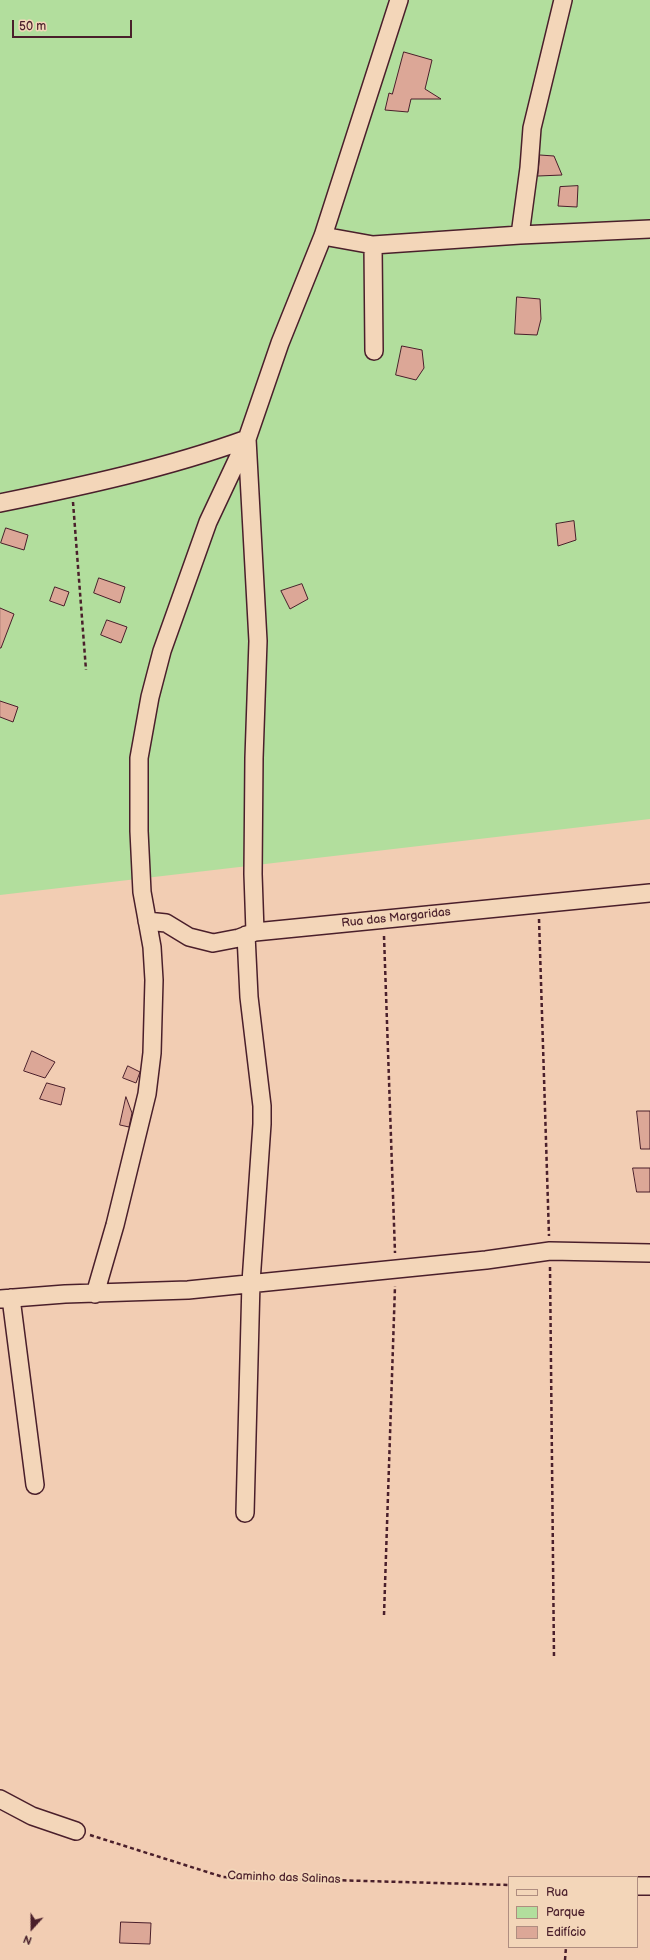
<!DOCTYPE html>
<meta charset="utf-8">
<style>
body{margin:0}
#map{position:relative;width:650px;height:1960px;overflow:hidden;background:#f2cdb3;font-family:"Balsamiq Sans",sans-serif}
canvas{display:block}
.legend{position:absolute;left:508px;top:1876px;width:130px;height:72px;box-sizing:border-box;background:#f3d6b9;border:1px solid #af8d80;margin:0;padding:5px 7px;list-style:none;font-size:12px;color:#4a1f2b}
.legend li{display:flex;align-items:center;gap:8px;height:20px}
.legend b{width:20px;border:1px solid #af8d80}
.north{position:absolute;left:12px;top:1908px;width:40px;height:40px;-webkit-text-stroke:3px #f3d6b9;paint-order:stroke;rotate:201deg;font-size:11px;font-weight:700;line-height:16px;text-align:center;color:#4a1f2b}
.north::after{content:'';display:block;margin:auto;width:14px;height:18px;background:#4a1f2b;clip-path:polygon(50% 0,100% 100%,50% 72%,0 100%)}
.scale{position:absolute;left:12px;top:20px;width:120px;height:18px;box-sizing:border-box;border:2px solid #4a1f2b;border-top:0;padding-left:5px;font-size:12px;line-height:14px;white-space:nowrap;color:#4a1f2b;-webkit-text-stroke:3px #f3d6b9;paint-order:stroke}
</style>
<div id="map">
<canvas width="650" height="1960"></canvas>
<ul class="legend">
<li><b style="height:5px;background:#f3d6b9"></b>Rua</li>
<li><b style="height:11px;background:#b2de9d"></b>Parque</li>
<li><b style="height:11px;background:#dca797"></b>Edifício</li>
</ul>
<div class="north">N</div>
<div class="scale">50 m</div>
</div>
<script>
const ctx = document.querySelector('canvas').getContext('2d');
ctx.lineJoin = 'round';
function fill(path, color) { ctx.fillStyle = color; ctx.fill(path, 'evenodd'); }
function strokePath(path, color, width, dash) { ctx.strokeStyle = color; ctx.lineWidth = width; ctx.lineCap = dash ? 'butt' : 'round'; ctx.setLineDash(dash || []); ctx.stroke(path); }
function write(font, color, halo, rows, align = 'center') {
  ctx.font = font + ' "Balsamiq Sans",sans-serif'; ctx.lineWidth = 4; ctx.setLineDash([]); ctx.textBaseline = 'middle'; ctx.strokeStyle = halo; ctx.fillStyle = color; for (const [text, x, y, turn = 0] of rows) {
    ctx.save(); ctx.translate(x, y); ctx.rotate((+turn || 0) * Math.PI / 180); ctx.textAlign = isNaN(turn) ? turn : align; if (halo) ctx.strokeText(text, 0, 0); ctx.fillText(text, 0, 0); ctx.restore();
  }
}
const green = new Path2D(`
 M0,0H650V819L0,895Z`);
const building = new Path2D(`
 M404,52L432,60L425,89L441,99H411L408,112L385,110L389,93L392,94Z
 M540,155L554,156L562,175L538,176Z
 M578,186L577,207L558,206L560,187Z
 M517,297L540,299L541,319L537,335L515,334Z
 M402,346L422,350L424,368L416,380L396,375Z
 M574,521L576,540L558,546L556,524Z
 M6,528L28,535L24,550L1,543Z
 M99,578L125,587L120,603L94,593Z
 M302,584L308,599L290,609L281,591Z
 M55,587L69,592L64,606L50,601Z
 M0,608L14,614L1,648H0Z
 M107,620L127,627L121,643L101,635Z
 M0,701L18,707L13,722L0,717Z
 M32,1051L55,1062L45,1078L24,1071Z
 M128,1066L140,1072L136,1083L123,1078Z
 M47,1083L65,1088L61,1105L40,1099Z
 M126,1097L132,1113L129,1127L120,1125Z
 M637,1111H650V1149H641Z
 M633,1168H650V1192H637Z
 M121,1922L151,1923L150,1944L120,1943Z`);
const path = new Path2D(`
 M73,502L86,670
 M539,919L549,1236
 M384,936L395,1253
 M550,1267L554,1657
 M384,1615L395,1286
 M90,1835L223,1877L509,1885
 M565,1960L566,1947`);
const minor = new Path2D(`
 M520,235L529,168L532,128L563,0
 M323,236L373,245L520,235L650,229
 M373,245L374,351
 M247,439L258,641L254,758L253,874L255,932
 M0,503C83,486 167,468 247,439
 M147,921L166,923L189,937L213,943L239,938L255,932L650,893
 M95,1294L115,1225L147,1094L152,1053L154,980L152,947L142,892L139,831V758L150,697L162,651L208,522L247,439L280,343L323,236L399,0
 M11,1298L35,1485
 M0,1299L65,1294L188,1290L486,1260L550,1251L650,1253
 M245,1513L251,1282L262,1124V1106L249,997L246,935
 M0,1799L32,1816L76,1831
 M637,1886H650`);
const streetNames = [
 ["Rua das Margaridas",396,918,-6],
 ["Caminho das Salinas",284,1878,2]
];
fill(green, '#b2de9d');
fill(building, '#dca797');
strokePath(building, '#4a1f2b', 1);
strokePath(minor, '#4a1f2b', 20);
strokePath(path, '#4a1f2b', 2.5, [4, 3]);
strokePath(minor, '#f3d6b9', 17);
write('12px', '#4a1f2b', '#f3d6b9', streetNames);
</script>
